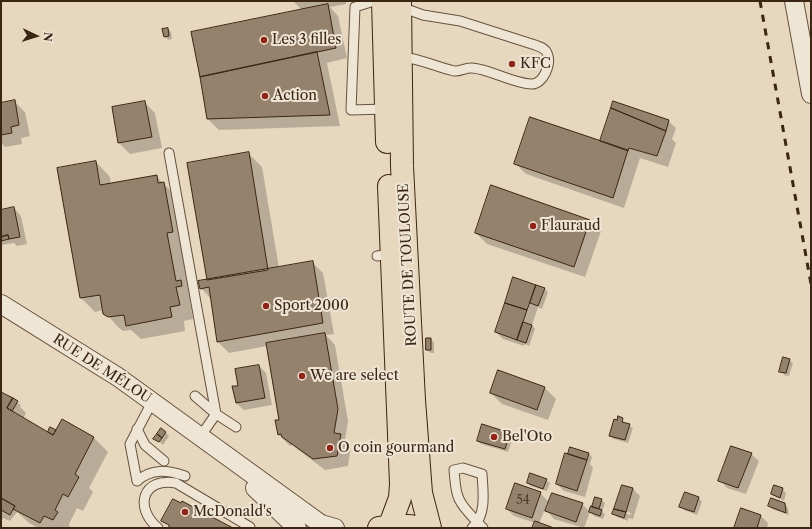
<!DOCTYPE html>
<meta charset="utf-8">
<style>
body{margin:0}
#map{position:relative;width:812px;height:529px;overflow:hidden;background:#e7d7bf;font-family:"Libre Caslon Text",serif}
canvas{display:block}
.frame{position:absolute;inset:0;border:2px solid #3b2613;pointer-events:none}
.north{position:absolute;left:16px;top:16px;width:40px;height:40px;-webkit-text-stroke:3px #efe5d5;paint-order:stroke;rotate:94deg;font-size:11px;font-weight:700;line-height:16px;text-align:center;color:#3b2613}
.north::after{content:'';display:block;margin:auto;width:14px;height:18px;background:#3b2613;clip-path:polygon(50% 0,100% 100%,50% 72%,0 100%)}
</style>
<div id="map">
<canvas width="812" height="529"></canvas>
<div class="frame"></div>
<div class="north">N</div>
</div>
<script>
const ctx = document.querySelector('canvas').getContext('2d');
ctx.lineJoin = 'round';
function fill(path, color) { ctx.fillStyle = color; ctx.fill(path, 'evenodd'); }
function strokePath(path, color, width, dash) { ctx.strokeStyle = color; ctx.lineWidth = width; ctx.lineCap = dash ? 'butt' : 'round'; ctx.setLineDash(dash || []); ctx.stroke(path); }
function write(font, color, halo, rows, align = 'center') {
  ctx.font = font + ' "Libre Caslon Text",serif'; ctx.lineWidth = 4; ctx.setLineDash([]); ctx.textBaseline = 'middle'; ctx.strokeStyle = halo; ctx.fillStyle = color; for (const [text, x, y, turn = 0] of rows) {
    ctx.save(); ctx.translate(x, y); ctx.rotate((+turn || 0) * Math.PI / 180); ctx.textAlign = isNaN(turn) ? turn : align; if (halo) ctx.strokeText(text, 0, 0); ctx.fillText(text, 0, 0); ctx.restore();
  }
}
const shadow = new Path2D(`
 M293,1H346V4L330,7L338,16L347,58L327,63L340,126L219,130L208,119L302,10Z
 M168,29L171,32L172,39L168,40L165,36Z
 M14,101L25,112L30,136L21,138L22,144L5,147L1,143V104Z
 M144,102L155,113L162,148L130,154L119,143Z
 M668,121L676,128L672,139L676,143L668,167L640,158L624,208L526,174L515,163L600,142Z
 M248,153L262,167L279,268L313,263L323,273L334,334L326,335L335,345L348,421L345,440L351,446L348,466L325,470L292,445L290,446L279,435L280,420L267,346L229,353L218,342L211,299L201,288L208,280Z
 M96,162L110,177L111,184L156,176L178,198L186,245L181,247L188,289L194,295L195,300L190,301L193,319L184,321L185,331L141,339L131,330L123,331L118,327L103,310L95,312L81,298L58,169Z
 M492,187L590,220L601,231L585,277L487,244L476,233Z
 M14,208L21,216L27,244L17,246L14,243L1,245V211Z
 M514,279L544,289L548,292L542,309L538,307L532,325L535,329L529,346L525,344L524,346L503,339L496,332Z
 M431,339L434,343V353H431L427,350Z
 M789,360L793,363L789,376L784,375L781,371Z
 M259,366L266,373L272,405L244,410L236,403L239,386Z
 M499,371L545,388L556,399L548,420L502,404L491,393Z
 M1,393L21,405L20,407L26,413L23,419L48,434L51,428L57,431L62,420L94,438L108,452L89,488L93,492L83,511L77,508L69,524L70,528H38L29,523L17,512L10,521L3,518L1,522Z
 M622,419L625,424L633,428L628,443L614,439L610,436L617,421Z
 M165,432L169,436L163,445L155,438Z
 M510,434L513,437L508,452L481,444L478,441Z
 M588,453L592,457L590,464L593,468L585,497L564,491L557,484Z
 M751,454L759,461L746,494L727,488L720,480Z
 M546,480L550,483L547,491L531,486L528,483Z
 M623,486L633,489L640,496L633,519L628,518V521L617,517L614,513ZM623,510L631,513L630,515L623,512Z
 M782,489L786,493L784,501L772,494Z
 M540,493L548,501L539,524L551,528H533L535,523L514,516L507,509Z
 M699,498L702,502L697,515L684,510L681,507Z
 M601,500L605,503L602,512L605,514L603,519L594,516L590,512Z
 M582,504L590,512L584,528L554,519L547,511Z
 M785,504L788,508L789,515L772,509L769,506Z
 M742,509L761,516L768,523L767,528H735Z`);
const building = new Path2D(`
 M328,4L336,48L200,77L191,32Z
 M168,28L169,36L164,37L162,29Z
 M317,52L330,115L207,119L200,77Z
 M15,100L19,125L11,127L12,133L1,135V103Z
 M145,101L152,137L118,143L112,107Z
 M613,101L669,120L666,131L611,108Z
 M611,108L666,131L657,156L629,148L628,151L600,141Z
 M530,117L628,150L613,198L514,164Z
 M249,152L268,270L207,280L187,163Z
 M96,161L100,185L157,175L158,183L164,182L173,232L167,233L176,281L181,280L182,286L176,287L180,305L170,307L172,317L126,326L124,315L108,317L103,314L100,295L80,298L57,168Z
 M491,185L590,220L574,267L475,233Z
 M14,207L20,237L9,239L8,235L1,237V210Z
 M8,235L9,239L1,241V237Z
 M313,261L323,323L217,342L209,287L200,289L198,281Z
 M513,277L536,285L527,310L505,303Z
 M536,285L545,288L538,306L530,303Z
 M505,303L527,310L517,340L495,332Z
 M523,322L532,325L526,343L517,340Z
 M325,333L338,409L334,433L341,434L337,456L313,459L282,437L281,434L278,435L275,420H279L266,343Z
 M426,338H431V350H426Z
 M783,357L790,359L786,373L779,372Z
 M259,365L265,398L236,403L232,386H238L235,369Z
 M498,370L545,387L537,410L490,393Z
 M1,392L13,398L7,408L53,435L62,419L94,437L75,474L79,477L68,497L63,494L55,510L58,512L53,520L44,516L40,523L13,509L15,506L1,498Z
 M13,398L18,401L12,411L7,408Z
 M618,416L623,418L622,422L630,424L625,440L609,436L614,419L617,420Z
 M482,424L510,433L505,449L477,441Z
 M50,427L56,430L53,435L48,432Z
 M161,428L166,432L162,438L157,434Z
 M157,434L162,438L159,442L153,439Z
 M731,446L752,453L738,488L718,481Z
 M570,447L589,453L587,460L568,454Z
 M565,453L587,460L577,491L556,484Z
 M530,473L547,479L543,489L527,483Z
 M515,483L541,492L532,518L506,509Z
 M622,485L633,488L626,512L614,509Z
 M774,485L783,488L780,498L771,494Z
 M685,492L699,497L694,512L679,507Z
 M552,493L583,503L576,522L545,511Z
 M595,497L602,499L599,509L592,507Z
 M1,498L15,506L10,515L1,510Z
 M771,498L785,503L786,513L768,506Z
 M173,499L181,503L182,501L233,528H169V525L161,521Z
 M591,506L602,510L600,516L589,512Z
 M741,508L761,515L757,528H734Z
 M614,509L626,512L624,518L612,514Z
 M535,521L554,528H532Z`);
const lane = new Path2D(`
 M374,1L355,7L351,110L386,109
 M401,7L423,15L460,21L535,45C540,47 545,48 547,53C552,64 543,85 531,84C511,83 490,69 472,68C466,67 460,72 454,71C436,67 419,58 401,57
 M169,153L216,414L200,437
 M377,256L392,254
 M195,396L216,414L236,427
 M152,402L130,444L137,481C152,468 167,470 185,476
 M137,429L145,445L164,461
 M158,528C134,508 142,477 176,483L250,527
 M472,528C487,515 483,491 482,474L463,468L454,470C455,479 455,491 459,499C464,510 475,519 483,528`);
const street = new Path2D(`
 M794,1L811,94
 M1,304L118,377L314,519L321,524L335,528
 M255,488L297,528`);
const primary = new Path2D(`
 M383,1L387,142
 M400,1L402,166L414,400L421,493L430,528
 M389,186L401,484L400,498L390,525
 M379,528C392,525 406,524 420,528`);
const rail = new Path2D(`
 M760,1L811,284`);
const markers = [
 [264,40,4,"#8f2418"],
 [512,64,4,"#8f2418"],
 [265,96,4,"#8f2418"],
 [533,226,4,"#8f2418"],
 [266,306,4,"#8f2418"],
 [302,376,4,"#8f2418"],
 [494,437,4,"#8f2418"],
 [330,448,4,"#8f2418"],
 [185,512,4,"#8f2418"]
];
const numberNames = [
 ["54",523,501]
];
const poiNames = [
 ["Les 3 filles",272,40],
 ["KFC",520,64],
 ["Action",273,96],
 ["Flauraud",541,226],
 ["Sport 2000",274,306],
 ["We are select",310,376],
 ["Bel'Oto",502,437],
 ["O coin gourmand",338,448],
 ["McDonald's",193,512]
];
const streetNames = [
 ["ROUTE DE TOULOUSE",408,265,-93],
 ["RUE DE MÉLOU",102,369,33]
];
fill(shadow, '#0003');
fill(building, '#94826c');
strokePath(building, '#3b2613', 1);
strokePath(lane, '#66523e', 11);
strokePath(street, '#66523e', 20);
strokePath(primary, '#3b2613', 24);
strokePath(lane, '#efe5d5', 9);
strokePath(street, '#efe5d5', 18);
strokePath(primary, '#e7d7bf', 22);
strokePath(rail, '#3b2613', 3, [7, 7]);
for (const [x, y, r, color] of markers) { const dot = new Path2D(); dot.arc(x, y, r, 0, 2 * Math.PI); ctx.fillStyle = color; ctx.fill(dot); strokePath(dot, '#efe5d5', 1.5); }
write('12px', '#513d29', null, numberNames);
write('14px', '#3b2613', '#efe5d5', poiNames, 'left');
write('14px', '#3b2613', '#efe5d5', streetNames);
</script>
